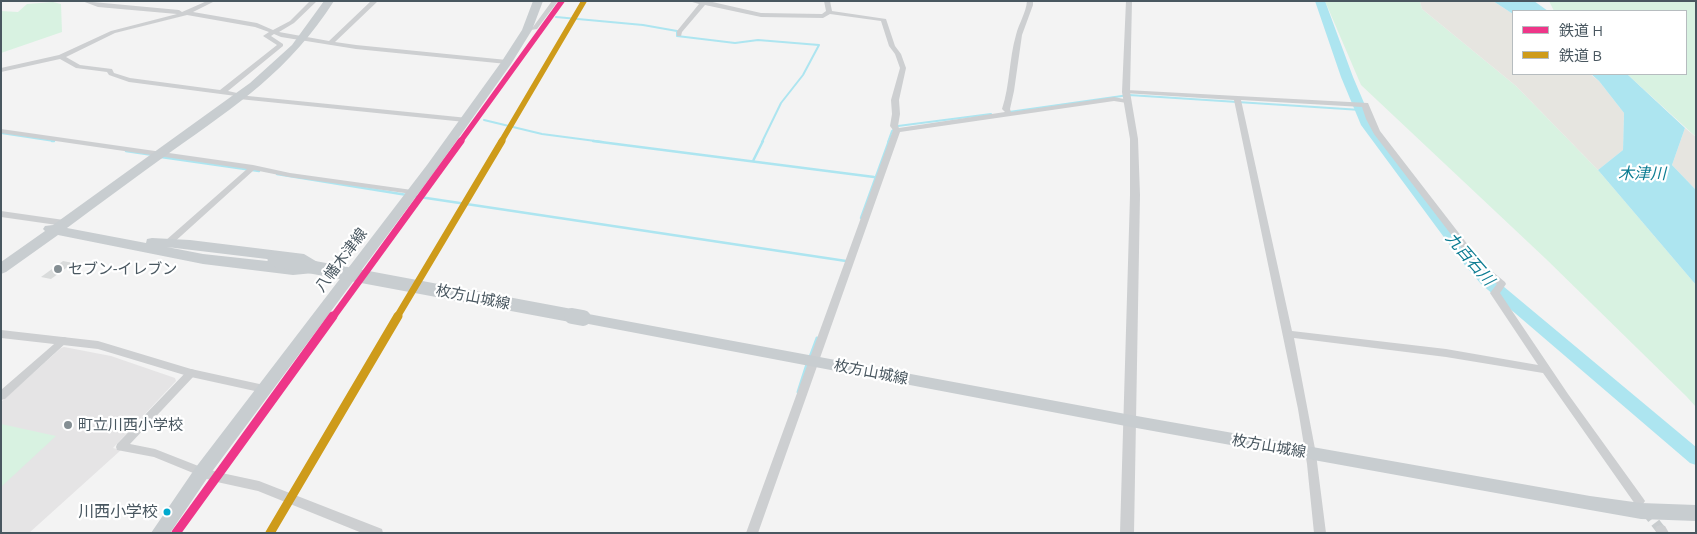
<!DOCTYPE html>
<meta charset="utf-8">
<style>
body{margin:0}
#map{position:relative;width:1697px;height:534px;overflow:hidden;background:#f3f3f3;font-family:Ubuntu,"Noto Sans JP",sans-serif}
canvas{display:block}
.frame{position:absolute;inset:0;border:2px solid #495760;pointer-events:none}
.legend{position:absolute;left:1512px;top:10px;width:175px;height:65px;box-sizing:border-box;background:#fff;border:1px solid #b6bcbf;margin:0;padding:6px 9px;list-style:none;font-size:15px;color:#495760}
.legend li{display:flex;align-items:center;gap:10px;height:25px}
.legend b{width:25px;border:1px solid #b6bcbf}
</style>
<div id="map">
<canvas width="1697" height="534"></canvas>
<div class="frame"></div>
<ul class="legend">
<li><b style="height:6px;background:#ee3689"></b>鉄道 H</li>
<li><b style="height:6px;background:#ce9b1a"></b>鉄道 B</li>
</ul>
</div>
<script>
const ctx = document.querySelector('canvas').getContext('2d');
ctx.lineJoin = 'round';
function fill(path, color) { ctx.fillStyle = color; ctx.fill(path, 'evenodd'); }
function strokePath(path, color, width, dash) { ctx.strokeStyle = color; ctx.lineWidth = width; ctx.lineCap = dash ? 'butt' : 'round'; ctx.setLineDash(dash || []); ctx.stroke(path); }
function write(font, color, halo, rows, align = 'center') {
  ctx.font = font + ' Ubuntu,"Noto Sans JP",sans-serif'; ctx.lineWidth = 4.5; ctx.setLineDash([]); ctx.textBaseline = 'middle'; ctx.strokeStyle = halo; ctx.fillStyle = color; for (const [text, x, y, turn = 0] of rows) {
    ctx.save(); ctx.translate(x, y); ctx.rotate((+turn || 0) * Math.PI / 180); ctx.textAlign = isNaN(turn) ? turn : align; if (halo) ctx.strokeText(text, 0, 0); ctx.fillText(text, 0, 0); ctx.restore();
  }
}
const education = new Path2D(`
 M64,347L111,356L175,378L176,381L113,448L121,450L29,533H1V402L61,348Z`);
const green = new Path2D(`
 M1325,1H1420L1422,9L1516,86L1598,170L1696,285V407L1686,396L1546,259L1361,85Z
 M1549,1H1696V137L1627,74H1686V11H1554Z
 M53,2L61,4L62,32L1,53V11L18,12L27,4Z
 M1,424L56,436L1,487Z`);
const sand = new Path2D(`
 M1420,1H1493L1513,14V74H1590L1599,81L1624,113L1623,150L1598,170L1516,86L1422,9Z
 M1685,128L1696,137V190L1672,165Z`);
const water = new Path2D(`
 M1493,1H1534L1548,11H1513V14Z
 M1591,74H1627L1685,128L1672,165L1696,190V285L1598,170L1623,150L1624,113L1599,81Z`);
const streamFar2 = new Path2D(`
 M556,17L643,25L677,31V36L735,43L758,40L819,45L803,75L781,103L762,142
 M1009,112L1129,95L1361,110
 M484,120L542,134L603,142
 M1,133L54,141
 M888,142L892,131L898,126L991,114`);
const streamFar1 = new Path2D(`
 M52,141H54
 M593,141L874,177
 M126,151L153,155
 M161,157L259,171
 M753,161L763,141
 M277,174L407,195
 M413,196L846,261
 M861,218L889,141`);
const stream = new Path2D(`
 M810,357L817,338
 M798,392L807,364`);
const river = new Path2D(`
 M1315,1H1325L1353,77L1373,124L1473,257L1491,276L1696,447V465L1690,463L1481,284L1463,263L1361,125L1341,77Z`);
const building = new Path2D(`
 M63,261L73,263L51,279L41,277Z`);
const minorTunnel = new Path2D(`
 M1646,511L1661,530`);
const minor = new Path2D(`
 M82,1L179,10L182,12L207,1H215L193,12L257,23L273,30L290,21L310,1H317L294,23L279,32L329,41L371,1H378L335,42L356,45L507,60L510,62L507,64L356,49L281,37L274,34L271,36L283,44V46L228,91L237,93L238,95L468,118L469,120L465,122L239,99L237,98L236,96L129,82L109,75L107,72L76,68L60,59L1,72V68L59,55L111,31L177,14L98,7ZM187,15L255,27L269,32L263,36L277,45L220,90L130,78L114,73L112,69L80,65L66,57L115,33Z
 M552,1H558L537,29L525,31V29L533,27Z
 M689,1H708L761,13L822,14L826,11L824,1H830L832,11L886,19L895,46L901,54L906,68L899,100L900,114L898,126L899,128L1005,112L1002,109C1010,85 1009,59 1016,35C1019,23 1026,13 1027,1H1033V5L1022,35L1014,91L1010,109L1011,112L1114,97L1129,100L1131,101L1127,103L1114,101L900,132L758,533H746L893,130L890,126L892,114L891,100L900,68L895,54L889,46L881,21L830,14L823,18L761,17L705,5L682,32L681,36H677V31L699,4Z
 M1126,90L1368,103L1380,131L1482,263L1505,282L1506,284L1500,293L1568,394L1643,498L1645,501L1643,504L1639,506L1635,504L1543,373L1446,357L1294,338L1316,454L1326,533H1314L1307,464L1298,409L1234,100L1124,93L1123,92ZM1241,100L1362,107L1366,119L1374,134L1476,267L1497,284L1490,293L1538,365L1446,349L1292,331Z
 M1,129L253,165L290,173L412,190L416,192L412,194L289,177L254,170L171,245L168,246L164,243L165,241L247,169L1,133Z
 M1,211L64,220L68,223L64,226L1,217Z
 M64,337L67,338L69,340L67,342L5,399L1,400V390L61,338Z
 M191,369L194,370L196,373L194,376L130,444L155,449L206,469L207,472L206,475L202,477L198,475L154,457L117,450L116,447L117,444L188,370Z
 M1661,525L1665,526L1669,533H1657L1655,530L1657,526Z`);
const tertiary = new Path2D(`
 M1126,1H1132L1130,92L1138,139L1140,195L1134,533H1120L1130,195V139L1122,92Z
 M1,330L98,341L191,369L264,385L268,386L270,389L268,392L264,393L191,377L98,349L1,338Z
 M202,467L217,472L259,481L382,529L383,533H362L258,491L217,482L198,476L196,472L198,468Z`);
const primary = new Path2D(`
 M324,1H334C290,70 237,105 172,151C137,176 102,202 67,228L146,243L147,239L152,238L190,240L304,254L324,266L326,269L324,272L293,275L203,264L58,235L6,272L1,274V262L45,231L43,229L45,226L53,225L250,83L292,45ZM167,247L300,263L304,265L203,254Z
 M533,1H543L532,30L511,64L435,171L208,477L170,533H151L196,467L427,165L502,61L522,30Z
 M583,313L1131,415L1590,496L1641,503L1696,505V521L1641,519L1590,510L1131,427L578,322L576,318L578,314Z`);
const primaryBridgeFar1 = new Path2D(`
 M274,260L579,317`);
const primaryBridge = new Path2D(`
 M572,316L583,318`);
const rail1Far2 = new Path2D(`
 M460,142L562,1`);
const rail1Far1 = new Path2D(`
 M333,317L461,141`);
const rail1 = new Path2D(`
 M176,533L333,316`);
const rail2Far2 = new Path2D(`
 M501,142L584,1`);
const rail2Far1 = new Path2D(`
 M397,317L502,141`);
const rail2 = new Path2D(`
 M270,533L398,316`);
const markers = [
 [58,269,5,"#848e93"],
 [68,425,5,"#848e93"],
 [167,512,4.5,"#00a9ce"]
];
const streetNames = [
 ["八幡木津線",341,260,-53],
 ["枚方山城線",473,297,11],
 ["枚方山城線",871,372,11],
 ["枚方山城線",1269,446,10]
];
const poiNames = [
 ["セブン-イレブン",68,269],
 ["町立川西小学校",78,425]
];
const waterNames = [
 ["木津川",1642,174],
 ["九百石川",1470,259,49]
];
const nearBusnames = [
 ["川西小学校",158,512]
];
fill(education, '#e5e4e5');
fill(green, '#d8f2e1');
fill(sand, '#e6e5e0');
fill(water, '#ade5f0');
strokePath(streamFar2, '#ade5f0', 2);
strokePath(streamFar1, '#ade5f0', 2.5);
strokePath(stream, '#ade5f0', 3);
fill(river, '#ade5f0');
fill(building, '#d9dbdb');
strokePath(minorTunnel, '#c8ccce', 10, [10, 5]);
fill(minor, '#cdcfd1');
fill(tertiary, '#cdcfd1');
fill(primary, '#c8cdd0');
strokePath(primaryBridgeFar1, '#c8cdd0', 13);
strokePath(primaryBridge, '#c8cdd0', 16);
strokePath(rail1Far2, '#ee3689', 5.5);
strokePath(rail1Far1, '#ee3689', 7);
strokePath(rail1, '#ee3689', 9);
strokePath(rail2Far2, '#ce9b1a', 5.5);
strokePath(rail2Far1, '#ce9b1a', 7);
strokePath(rail2, '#ce9b1a', 9);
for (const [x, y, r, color] of markers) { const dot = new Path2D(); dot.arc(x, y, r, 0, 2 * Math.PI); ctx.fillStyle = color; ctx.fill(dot); strokePath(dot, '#fff', 2); }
write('15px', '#495760', '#fff', streetNames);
write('15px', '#495760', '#fff', poiNames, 'left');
write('italic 16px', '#0c7c92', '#fff', waterNames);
write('16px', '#495760', '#fff', nearBusnames, 'right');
</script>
